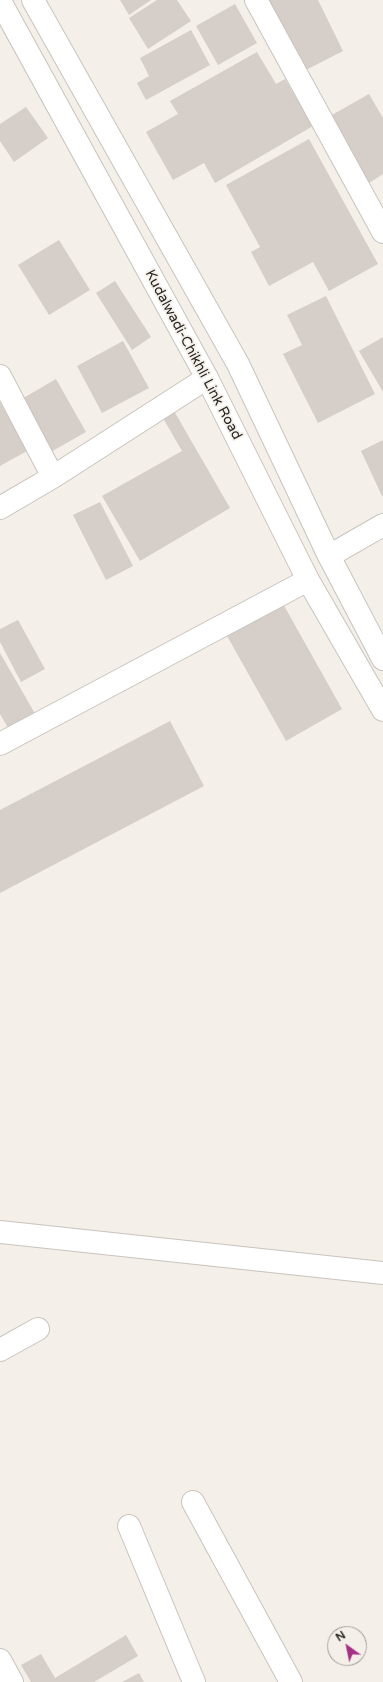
<!DOCTYPE html>
<style>
body{margin:0}
#map{position:relative;width:383px;height:1682px;overflow:hidden;background:#f4efe8;font-family:"Varela Round",sans-serif}
canvas{display:block}
.north{position:absolute;left:327px;top:1626px;width:40px;height:40px;box-sizing:border-box;background:#f4efe8;border:1px solid #a29e99;border-radius:50%;rotate:327deg;font-size:11px;font-weight:700;line-height:16px;text-align:center;color:#262422}
.north::after{content:'';display:block;margin:auto;width:14px;height:18px;background:#a73087;clip-path:polygon(50% 0,100% 100%,50% 72%,0 100%)}
</style>
<div id="map">
<canvas width="383" height="1682"></canvas>
<div class="north">N</div>
</div>
<script>
const ctx = document.querySelector('canvas').getContext('2d');
ctx.lineJoin = 'round';
function fill(path, color) { ctx.fillStyle = color; ctx.fill(path, 'evenodd'); }
function strokePath(path, color, width, dash) { ctx.strokeStyle = color; ctx.lineWidth = width; ctx.lineCap = dash ? 'butt' : 'round'; ctx.setLineDash(dash || []); ctx.stroke(path); }
function write(font, color, halo, rows, align = 'center') {
  ctx.font = font + ' "Varela Round",sans-serif'; ctx.lineWidth = 3.5; ctx.setLineDash([]); ctx.textBaseline = 'middle'; ctx.strokeStyle = halo; ctx.fillStyle = color; for (const [text, x, y, turn = 0] of rows) {
    ctx.save(); ctx.translate(x, y); ctx.rotate((+turn || 0) * Math.PI / 180); ctx.textAlign = isNaN(turn) ? turn : align; if (halo) ctx.strokeText(text, 0, 0); ctx.fillText(text, 0, 0); ctx.restore();
  }
}
const building = new Path2D(`
 M120,0H151L129,15Z
 M157,0H177L191,21L148,49L129,18Z
 M269,0H318L343,51L304,71Z
 M235,4L257,43L218,65L196,26Z
 M191,30L210,65L146,100L137,83L149,76L140,58Z
 M257,52L276,84L285,79L313,126L215,183L204,163L173,180L146,132L178,114L170,101Z
 M369,94L383,118V174L369,183L330,116Z
 M26,107L48,138L14,162L0,141V124Z
 M309,139L378,264L329,291L313,262L269,286L251,252L260,247L226,185Z
 M59,240L90,290L49,315L18,265Z
 M115,281L151,337L132,350L96,293Z
 M326,296L375,394L318,423L283,354L302,345L287,315Z
 M383,337V392L359,351Z
 M123,341L149,388L102,413L77,366Z
 M56,379L86,432L49,453L20,400Z
 M0,402L27,451L0,466Z
 M174,411L230,508L140,561L102,496L182,451L163,418Z
 M383,440V495L382,496L361,451Z
 M100,502L133,566L106,580L73,515Z
 M282,602L342,709L286,741L226,634Z
 M18,620L45,669L21,682L0,642V629Z
 M0,653L37,717L11,733L0,714Z
 M170,721L204,786L0,893V810Z
 M126,1635L138,1656L94,1682H31L21,1665L41,1654L55,1678Z
 M139,1673L144,1682H122Z`);
const minor = new Path2D(`
 M256,0L383,232
 M0,376L53,477L0,508
 M53,477L207,378
 M329,556L383,525
 M0,744L308,580
 M0,1232L383,1273
 M0,1350L38,1329
 M193,1502L291,1682
 M129,1526L194,1682
 M0,1660L12,1682`);
const major = new Path2D(`
 M33,0L238,364L329,556L383,659
 M0,1L207,378L308,580L383,710`);
const streetNames = [
 ["Kudalwadi-Chikhli Link Road",193,355,62]
];
fill(building, '#d5cec9');
strokePath(minor, '#c8c4bd', 24);
strokePath(major, '#c8c4bd', 24);
strokePath(minor, '#fff', 22);
strokePath(major, '#fff', 22);
write('14px', '#262422', '#f4efe8', streetNames);
</script>
